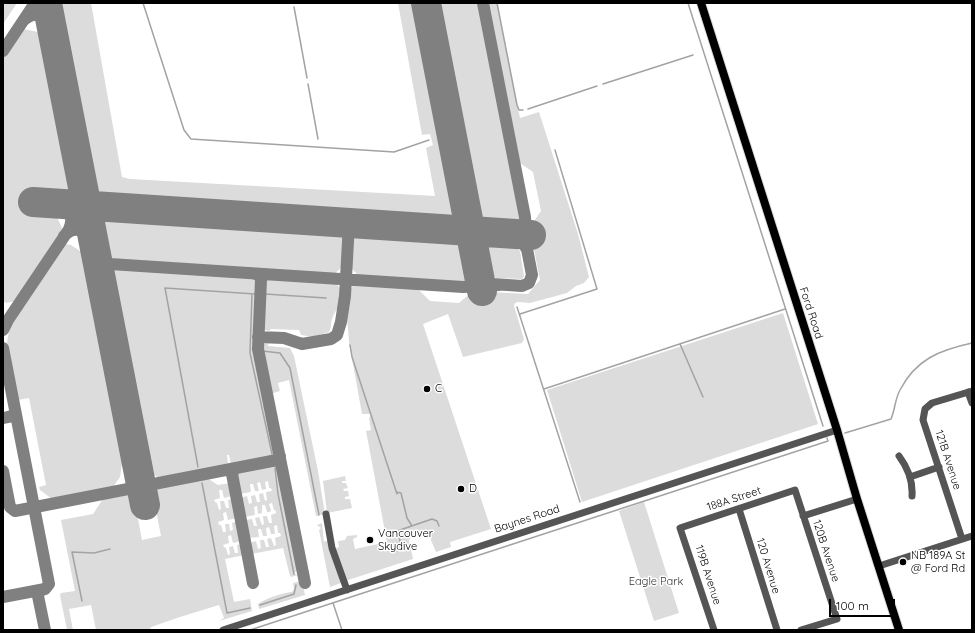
<!DOCTYPE html>
<style>
body{margin:0}
#map{position:relative;width:975px;height:633px;overflow:hidden;background:#fff;font-family:Quicksand,sans-serif}
canvas{display:block}
.frame{position:absolute;inset:0;border:4px solid #000;pointer-events:none}
.scale{position:absolute;left:829px;top:599px;width:66px;height:18px;box-sizing:border-box;border:2px solid #000;border-top:0;padding-left:5px;font-size:12px;line-height:14px;white-space:nowrap;color:#000;-webkit-text-stroke:3px #fff;paint-order:stroke}
</style>
<div id="map">
<canvas width="975" height="633"></canvas>
<div class="frame"></div>
<div class="scale">100 m</div>
</div>
<script>
const ctx = document.querySelector('canvas').getContext('2d');
ctx.lineJoin = 'round';
function fill(path, color) { ctx.fillStyle = color; ctx.fill(path, 'evenodd'); }
function strokePath(path, color, width, dash) { ctx.strokeStyle = color; ctx.lineWidth = width; ctx.lineCap = dash ? 'butt' : 'round'; ctx.setLineDash(dash || []); ctx.stroke(path); }
function write(font, color, halo, rows, align = 'center') {
  ctx.font = font + ' Quicksand,sans-serif'; ctx.lineWidth = 3; ctx.setLineDash([]); ctx.textBaseline = 'middle'; ctx.strokeStyle = halo; ctx.fillStyle = color; for (const [text, x, y, turn = 0] of rows) {
    ctx.save(); ctx.translate(x, y); ctx.rotate((+turn || 0) * Math.PI / 180); ctx.textAlign = isNaN(turn) ? turn : align; if (halo) ctx.strokeText(text, 0, 0); ctx.fillText(text, 0, 0); ctx.restore();
  }
}
const green = new Path2D(`
 M3,3H17L3,24Z
 M57,3H91L122,177L130,179L435,196L426,148L433,145L430,134L422,135L398,3H418L461,223L100,199L95,195Z
 M433,3H480L522,217L514,226L476,224Z
 M486,3H497L520,118L539,112L578,234L589,277L584,283L576,286L567,293L530,303L518,302L515,303L514,306L524,339L522,343L463,357L448,314L423,324L491,529L450,542L451,547L436,552L428,533C421,532 413,534 409,540L413,559L345,581L334,549L339,547L338,541L345,540L347,536L357,535V537L353,539L355,549L387,542L366,431L371,430L369,418L370,417V414H362L349,342L347,316V296L350,289L356,283L416,287L430,301L459,303L474,290L475,295L490,292L528,294L540,280L533,244L534,228L530,227L541,211L533,172L517,161Z
 M23,29L43,33L75,198L33,195L32,210L54,211L63,230L15,301L6,303L3,301V59Z
 M104,215L336,230L345,240L343,266L333,275L117,262L106,254L99,219Z
 M362,232L464,238L471,276L463,284L360,277L350,267L351,241Z
 M479,239L508,241L520,251L524,276L522,279L496,278L485,267Z
 M65,244L71,245L86,255L124,450L120,477L113,487L52,499L40,490L39,487L46,485L29,398L18,400L7,342L10,325Z
 M116,267L256,276L258,284L255,345L267,400L264,401L275,455L231,464L229,455H227L228,465L159,478L148,471L110,273Z
 M268,277L335,282C352,301 334,306 331,323C331,327 331,328 329,332L313,337L301,335L299,330L271,329L269,331L261,329L263,284L266,278Z
 M783,313L818,424L582,502L547,390Z
 M268,343V346L290,348L294,356L318,471L325,514L316,516L289,380L278,383L280,391L270,394L260,345Z
 M273,465L277,466L297,571L295,572V574L298,575L291,577L290,576L283,548L251,554L249,543L256,541L258,549L261,548L260,540H264L266,547H269L267,539L271,538L274,546L276,545L275,538L281,536L280,533H278L277,525L274,526L275,534H271L269,527L266,528L267,536H263L261,529H258L259,537L248,538L245,520L252,519L254,526H257L255,518L259,517L262,525L264,524L263,516H267L269,523H272L271,515L276,513V511L274,510L272,503L269,504L271,510L270,512H267L265,505H262V513L258,514L257,506L254,507L255,515L244,517L240,498L247,496L249,504L252,503L251,496L255,495L257,502H260L259,494L263,493L265,501L267,500L266,492L272,491L271,488H269L268,481L265,482L266,489L262,490L260,482L257,483L259,491H255L253,484H250L251,492L240,494L236,474V473Z
 M345,476L346,481H342V483H346L348,488L343,489L344,491H348L349,496L345,497V499H350L352,508L327,513L323,481Z
 M207,478L218,485L230,483L232,496L224,498L222,490H219L220,498L214,500L215,502L217,503L219,510L221,509L220,501H224L226,508H229L228,500L233,499L237,518L228,520L226,512L223,513L224,520L218,522L219,525H221L223,532H226L225,524H229L230,531L233,530L232,523L237,521L241,541L233,543L231,535L228,536L229,543L223,545L224,547L226,548L228,555L230,554L229,547L233,546L235,553H238L237,545L242,544L244,555L225,559L234,602L250,599L252,611L219,621L224,618L219,605L180,617L151,627L150,630H96L91,605L69,609L73,630H67L60,595L61,593L75,591L61,520L93,514L103,499L133,493L142,540L161,536L152,490L162,487Z
 M644,502L679,613L654,621L619,511Z
 M322,523L324,542L325,541H328L341,583L330,587L319,530L321,528L317,525Z
 M302,581L305,595L259,609L258,604C264,599 285,592 292,592L294,589L293,583Z`);
const stream = new Path2D(`
 M143,3L184,130L191,139L394,152L429,140
 M497,3L517,105L519,110H523
 M688,3L823,426
 M294,7L307,78
 M308,84L318,139
 M603,84L693,55
 M528,109L597,86
 M252,294L250,353L272,454
 M265,294L326,298
 M517,307L580,502
 M520,314L597,289L555,150
 M680,344L703,397
 M350,345L352,357L397,494
 M262,351L280,353L290,368L319,515
 M544,389L785,309
 M845,433L891,419C895,410 895,399 900,390C916,359 940,350 972,343
 M198,467L165,288L255,294
 M275,468L278,494L294,574
 M202,483L227,613L250,608
 M396,492L401,493L407,518L412,526
 M392,552L402,549L398,532L400,530L432,519L437,521L439,526
 M82,601L72,552L94,553L110,549
 M333,603L342,630
 M260,605L294,594L296,585
 M250,630L828,441L827,438`);
const taxiway = new Path2D(`
 M23,21C36,8 49,17 53,32
 M3,51L35,3
 M55,204C68,206 75,216 69,229
 M77,218L90,209L105,207
 M508,233C518,235 524,242 527,250
 M64,236C68,232 72,229 78,230C95,230 92,248 99,258C102,262 106,263 110,264L463,287L499,285
 M477,267L484,279L493,284L522,286L529,283L532,275L527,249L525,217L483,3
 M255,274L260,276L261,280L258,349L305,583
 M3,330L8,320L80,213L84,202L83,188
 M258,337L284,338L302,344L331,339L337,335L341,322L345,296L349,223
 M3,348L49,584L45,589L3,597
 M3,418C8,417 15,417 15,410
 M237,468L233,471L232,474L253,583
 M3,471L10,507L15,511L277,460L280,456
 M42,590L39,592L38,596L45,630`);
const runway = new Path2D(`
 M47,3L145,505
 M426,3L482,291
 M33,202L531,235`);
const minor = new Path2D(`
 M968,392L972,403
 M899,456C908,468 913,481 912,496
 M910,477L939,467
 M739,509L777,630
 M326,514L332,548L347,590
 M803,516L857,499
 M962,539L923,420L925,409L932,403L972,391
 M879,566L972,536
 M223,630L837,430
 M714,630L680,528L795,490L837,619L801,630`);
const major = new Path2D(`
 M701,3L837,430L857,499L899,630`);
const markers = [
 [427,389,4,"#000"],
 [461,489,4,"#000"],
 [370,540,4,"#000"],
 [903,562,4,"#000"]
];
const streetNames = [
 ["Ford Road",811,313,72],
 ["121B Avenue",948,460,72],
 ["188A Street",734,499,-18],
 ["Baynes Road",527,519,-18],
 ["120B Avenue",826,551,72],
 ["120 Avenue",768,566,73],
 ["119B Avenue",708,575,72]
];
const poiNames = [
 ["C",435,389],
 ["D",469,489],
 ["Vancouver",378,534],
 ["Skydive",378,547],
 ["NB 189A St",911,556],
 ["@ Ford Rd",911,569]
];
const parkNames = [
 ["Eagle Park",656,582]
];
fill(green, '#dcdcdc');
strokePath(stream, '#a3a3a3', 1.5);
strokePath(taxiway, '#808080', 12);
strokePath(runway, '#808080', 30);
strokePath(major, '#dbdbdb', 10);
strokePath(minor, '#555', 7);
strokePath(major, '#000', 8);
for (const [x, y, r, color] of markers) { const dot = new Path2D(); dot.arc(x, y, r, 0, 2 * Math.PI); ctx.fillStyle = color; ctx.fill(dot); strokePath(dot, '#fff', 1.5); }
write('11px', '#000', '#fff', streetNames);
write('11px', '#000', '#fff', poiNames, 'left');
write('11px', '#333', '#fff', parkNames);
</script>
